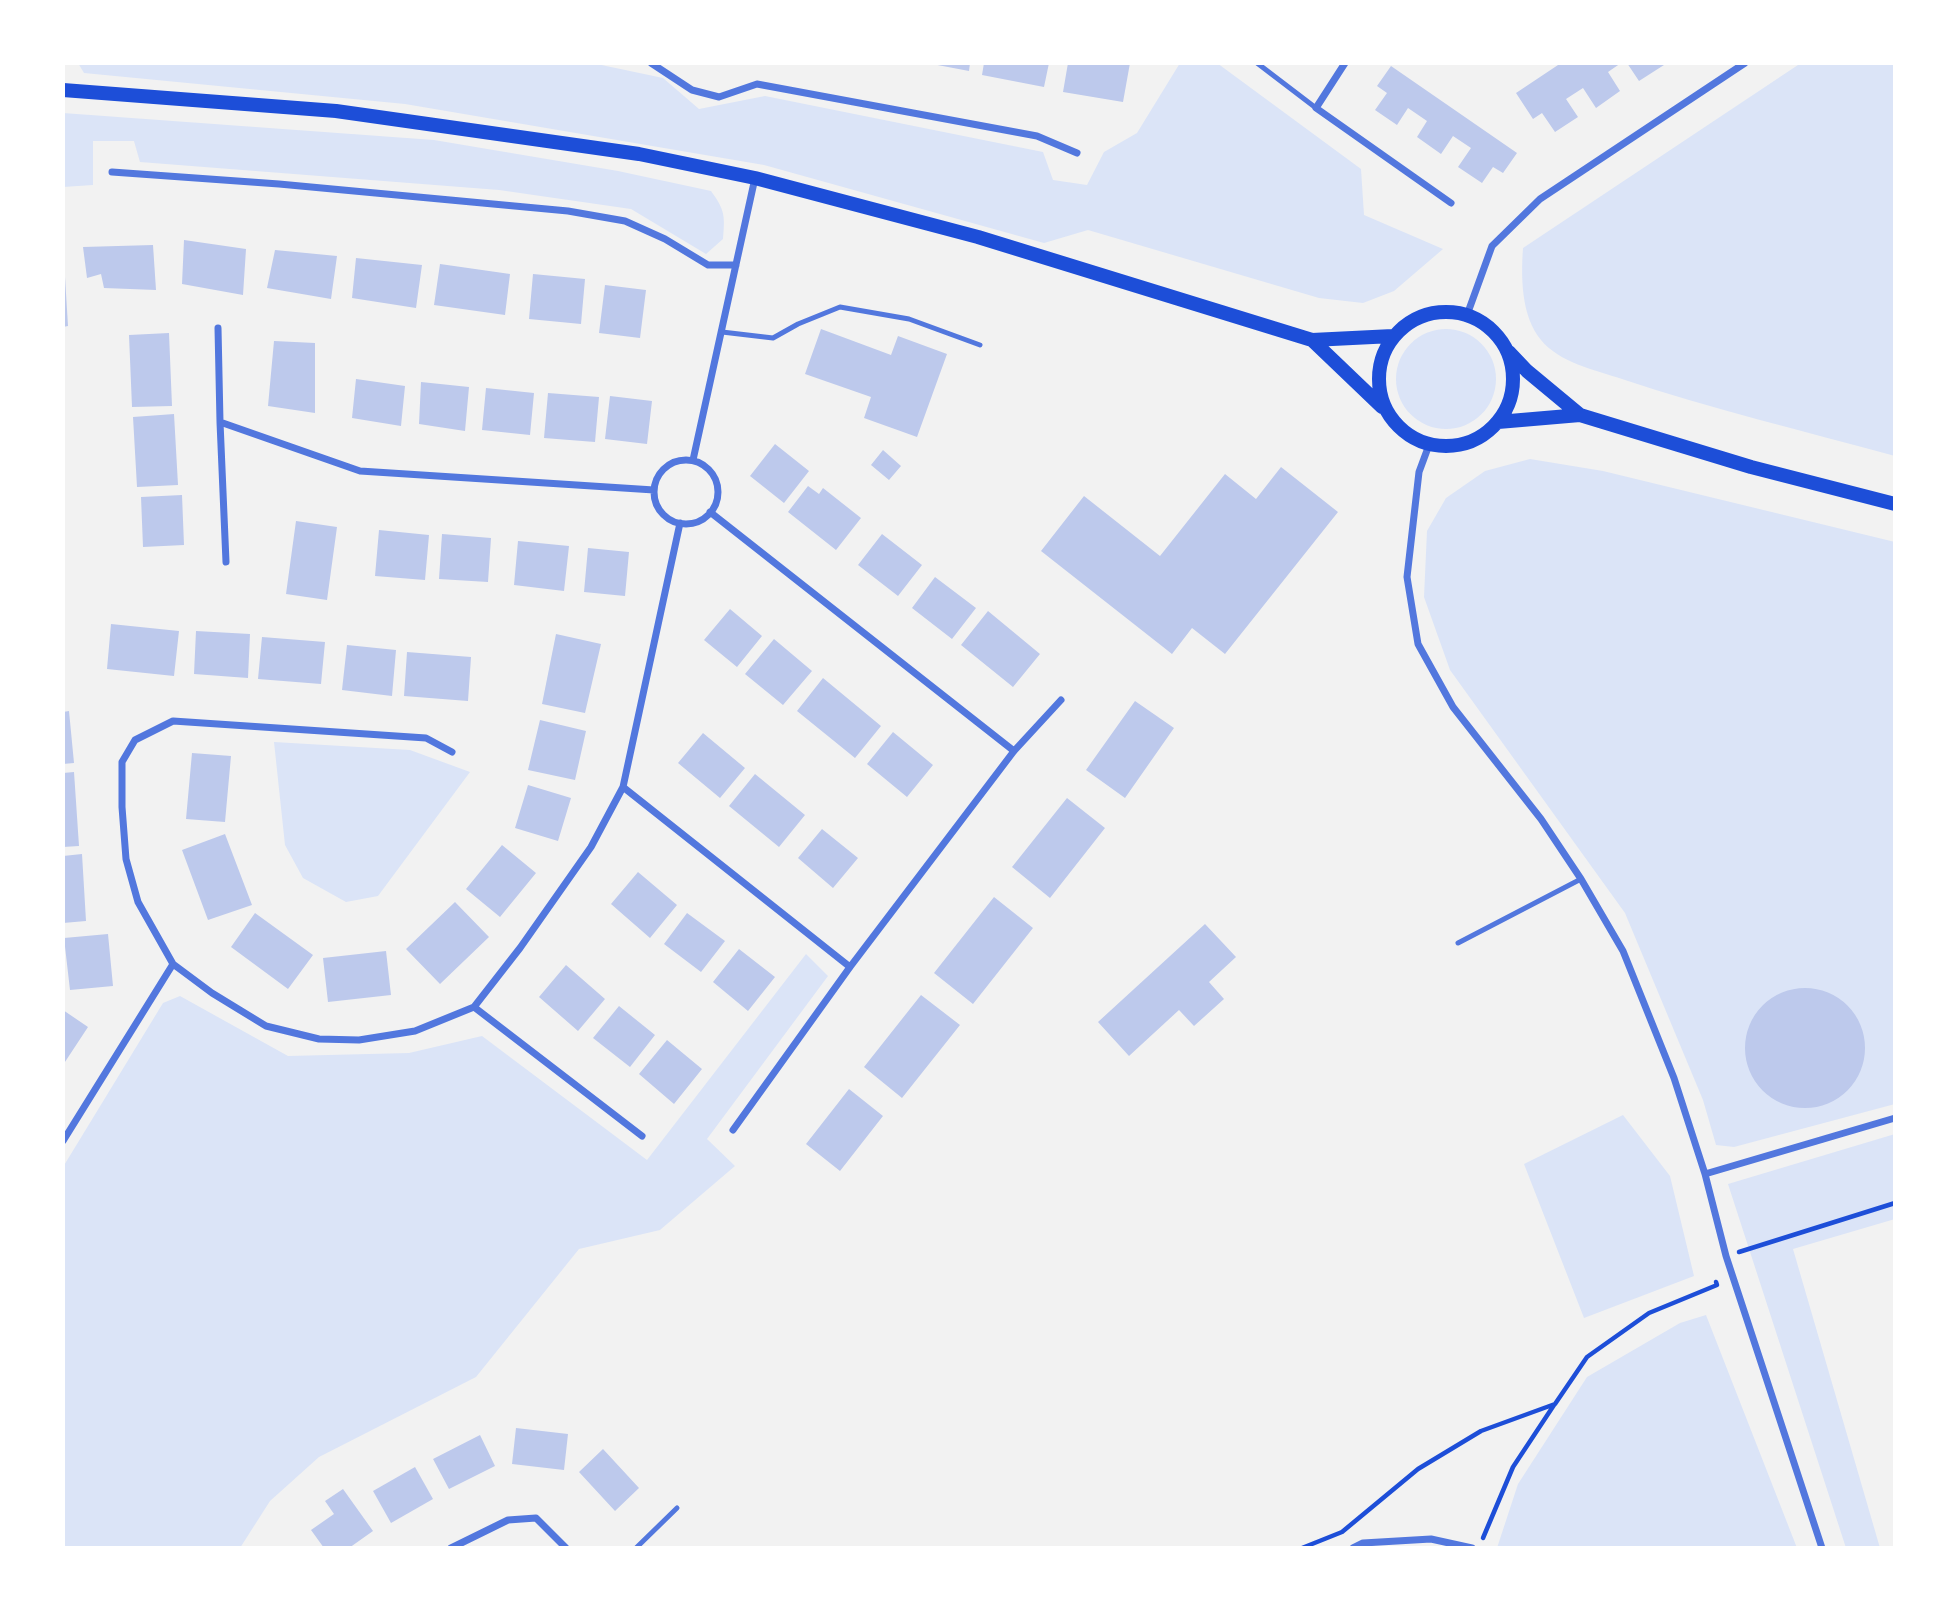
<!DOCTYPE html>
<style>
body{margin:0}
#map{position:relative;width:1958px;height:1611px;overflow:hidden;background:#f2f2f2;font-family:Roboto,sans-serif}
canvas{display:block}
.frame{position:absolute;inset:0;border:65px solid #fff;pointer-events:none}
</style>
<div id="map">
<canvas width="1958" height="1611"></canvas>
<div class="frame"></div>
</div>
<script>
const ctx = document.querySelector('canvas').getContext('2d');
ctx.lineJoin = 'round';
function fill(path, color) { ctx.fillStyle = color; ctx.fill(path, 'evenodd'); }
function strokePath(path, color, width, dash) { ctx.strokeStyle = color; ctx.lineWidth = width; ctx.lineCap = dash ? 'butt' : 'round'; ctx.setLineDash(dash || []); ctx.stroke(path); }
const green = new Path2D(`
 M78,63H592L663,78L699,109L765,96L1043,152L1053,180L1087,185L1104,152L1137,133L1180,63H1217L1361,169L1364,215L1443,249L1394,291L1363,303L1319,298L1088,230L1044,243L764,165L405,104L84,73Z
 M1801,63H1895V456C1804,431 1712,409 1622,379C1595,370 1560,363 1541,340C1521,316 1521,277 1523,248Z
 M63,113L434,140L618,171L711,191C725,210 725,216 723,239L706,254L631,209L499,190L140,162L134,141H93V185L63,187Z
 M1396 379a50 50 0 1 1 100 0a50 50 0 1 1-100 0Z
 M1530,459L1603,471L1895,542V1104L1734,1147L1716,1145L1703,1100L1625,913L1450,670L1424,597L1427,531L1446,498L1485,471Z
 M274,742L410,750L470,772L378,896L346,902L303,878L285,845Z
 M806,954L828,976L707,1139L735,1166L660,1230L579,1249L476,1377L319,1457L270,1501L240,1548H63V1167L163,1003L180,996L288,1056L409,1053L482,1036L647,1160Z
 M1623,1115L1670,1176L1694,1276L1584,1318L1524,1164Z
 M1895,1134V1219L1793,1249L1880,1548H1846L1728,1184Z
 M1706,1315L1797,1548H1497L1518,1484L1587,1377L1680,1323Z`);
const building = new Path2D(`
 M927,63H970L969,71Z
 M984,63H1049L1044,87L982,75Z
 M1068,63H1130L1123,102L1063,92Z
 M1561,63H1621L1608,72L1620,91L1596,108L1583,88L1566,99L1578,117L1555,132L1542,113L1533,119L1516,93Z
 M1627,63H1663L1664,65L1639,81Z
 M1391,66L1517,153L1503,173L1493,167L1482,183L1458,167L1471,148L1453,136L1441,154L1417,137L1427,121L1408,108L1397,125L1375,110L1387,93L1377,86Z
 M184,240L246,249L243,295L182,284Z
 M153,245L156,290L104,288L101,274L87,278L83,247Z
 M275,250L337,256L331,299L267,288Z
 M356,258L422,265L416,308L352,298Z
 M440,264L510,274L505,315L434,305Z
 M533,274L585,279L581,324L529,319Z
 M63,277H65L68,326L63,327Z
 M605,285L646,290L640,338L599,333Z
 M821,329L891,355L898,336L947,354L917,437L864,418L871,397L805,374Z
 M169,333L172,406L132,407L129,335Z
 M274,341L315,343V413L268,406Z
 M356,379L405,386L401,426L352,418Z
 M421,382L469,387L465,431L419,424Z
 M486,388L534,393L530,435L482,430Z
 M548,393L599,397L595,442L544,438Z
 M610,396L652,401L647,444L605,439Z
 M174,414L178,485L137,487L133,417Z
 M775,444L809,471L784,503L750,476Z
 M883,450L901,466L889,480L871,465Z
 M1281,467L1338,512L1225,654L1192,628L1172,654L1041,551L1084,496L1160,556L1225,474L1256,499Z
 M808,486L819,494L823,488L861,518L836,550L788,512Z
 M182,495L184,545L143,547L141,497Z
 M296,521L337,527L327,600L286,594Z
 M379,530L429,535L425,580L375,576Z
 M442,534L491,538L488,582L439,579Z
 M882,534L922,565L898,596L858,565Z
 M518,541L569,546L564,591L514,585Z
 M588,548L629,552L625,596L584,592Z
 M935,577L976,608L952,639L912,608Z
 M730,609L762,636L737,667L704,640Z
 M988,611L1040,654L1013,687L961,645Z
 M111,624L179,631L174,676L107,669Z
 M196,631L250,634L248,678L194,674Z
 M556,634L601,644L585,713L542,704Z
 M262,637L325,642L321,684L258,679Z
 M774,639L812,671L783,705L745,674Z
 M347,645L396,650L392,696L342,690Z
 M407,652L471,657L468,701L404,696Z
 M823,678L881,726L855,758L797,711Z
 M1135,701L1174,728L1125,798L1086,770Z
 M69,711L74,763L63,764V712Z
 M540,720L586,731L575,780L528,770Z
 M893,732L933,765L907,797L867,764Z
 M703,733L745,768L720,798L678,763Z
 M192,753L231,756L225,822L186,819Z
 M74,772L79,846L63,847V773Z
 M755,774L805,815L779,847L729,806Z
 M528,785L571,798L558,841L515,828Z
 M1067,798L1105,828L1050,898L1012,867Z
 M822,829L858,858L833,888L798,858Z
 M225,834L252,905L208,920L182,850Z
 M502,845L536,873L500,917L466,889Z
 M82,854L86,921L63,923V856Z
 M638,872L677,905L650,938L611,904Z
 M994,897L1033,928L973,1004L934,973Z
 M455,902L489,937L440,984L406,949Z
 M255,913L313,955L288,989L231,947Z
 M687,913L725,941L701,972L664,944Z
 M1205,924L1236,957L1209,982L1224,999L1194,1026L1179,1010L1129,1056L1098,1022Z
 M108,934L113,986L70,990L64,938Z
 M739,949L775,977L748,1011L713,982Z
 M386,951L391,995L328,1002L323,958Z
 M566,965L605,999L578,1031L539,997Z
 M1745 1048a60 60 0 1 1 120 0a60 60 0 1 1-120 0Z
 M921,995L960,1025L902,1098L864,1067Z
 M619,1006L655,1035L630,1067L593,1038Z
 M63,1010L88,1027L63,1065Z
 M667,1040L702,1069L674,1104L639,1074Z
 M849,1089L883,1116L840,1171L806,1144Z
 M516,1428L568,1434L564,1470L512,1464Z
 M480,1435L495,1466L449,1489L433,1459Z
 M603,1449L639,1488L615,1511L579,1472Z
 M415,1467L433,1499L391,1523L373,1491Z
 M343,1489L373,1531L349,1548H324L311,1530L334,1514L325,1501Z`);
const path = new Path2D(`
 M1739,1252L1895,1203
 M1483,1538L1513,1467L1554,1405
 M1302,1548L1342,1532L1418,1469L1481,1431L1555,1404L1587,1357L1649,1313L1717,1285L1716,1282`);
const service = new Path2D(`
 M1257,63L1316,108
 M722,332L773,338L798,324L840,307L909,319L980,345
 M1458,943L1581,879
 M636,1548L677,1508`);
const minor = new Path2D(`
 M651,63L692,90L719,97L757,84L1037,136L1077,153
 M1345,63L1316,108L1451,203
 M112,172L279,184L568,211L625,221L665,239L708,265H736
 M1467,315L1492,246L1540,199L1745,63
 M218,328L220,422
 M1429,445L1419,472L1407,577L1418,644L1453,707L1541,819L1581,879L1623,951L1674,1078L1705,1174L1726,1256L1822,1548
 M693,460L755,178
 M654 492a32 32 0 1 1 64 0a32 32 0 1 1-64 0Z
 M710,512L1014,751
 M226,562L220,422L360,471L654,490
 M452,752L426,738L173,721L135,740L122,762V807L126,859L138,902L173,964L212,993L266,1026L319,1039L359,1040L415,1031L474,1007L520,948L591,847L623,787L680,523
 M623,787L850,967
 M474,1007L642,1136
 M733,1130L850,967L1014,751L1061,700
 M63,1141L173,964
 M1705,1174L1895,1118
 M451,1548L508,1520L536,1518L566,1548
 M1353,1548L1363,1543L1431,1539L1472,1548`);
const secondary = new Path2D(`
 M63,90L336,111L639,154L755,178L978,237L1312,340L1393,336
 M1379 379a67 67 0 1 1 134 0a67 67 0 1 1-134 0Z
 M1312,340L1382,407
 M1509,352L1527,371L1580,415
 M1498,422L1580,415L1751,467L1895,504`);
fill(green, '#dbe4f7');
fill(building, '#bdc9ec');
strokePath(path, '#1d4ed8', 4.5);
strokePath(service, '#5277de', 5);
strokePath(minor, '#5277de', 7);
strokePath(secondary, '#1d4ed8', 14);
</script>
